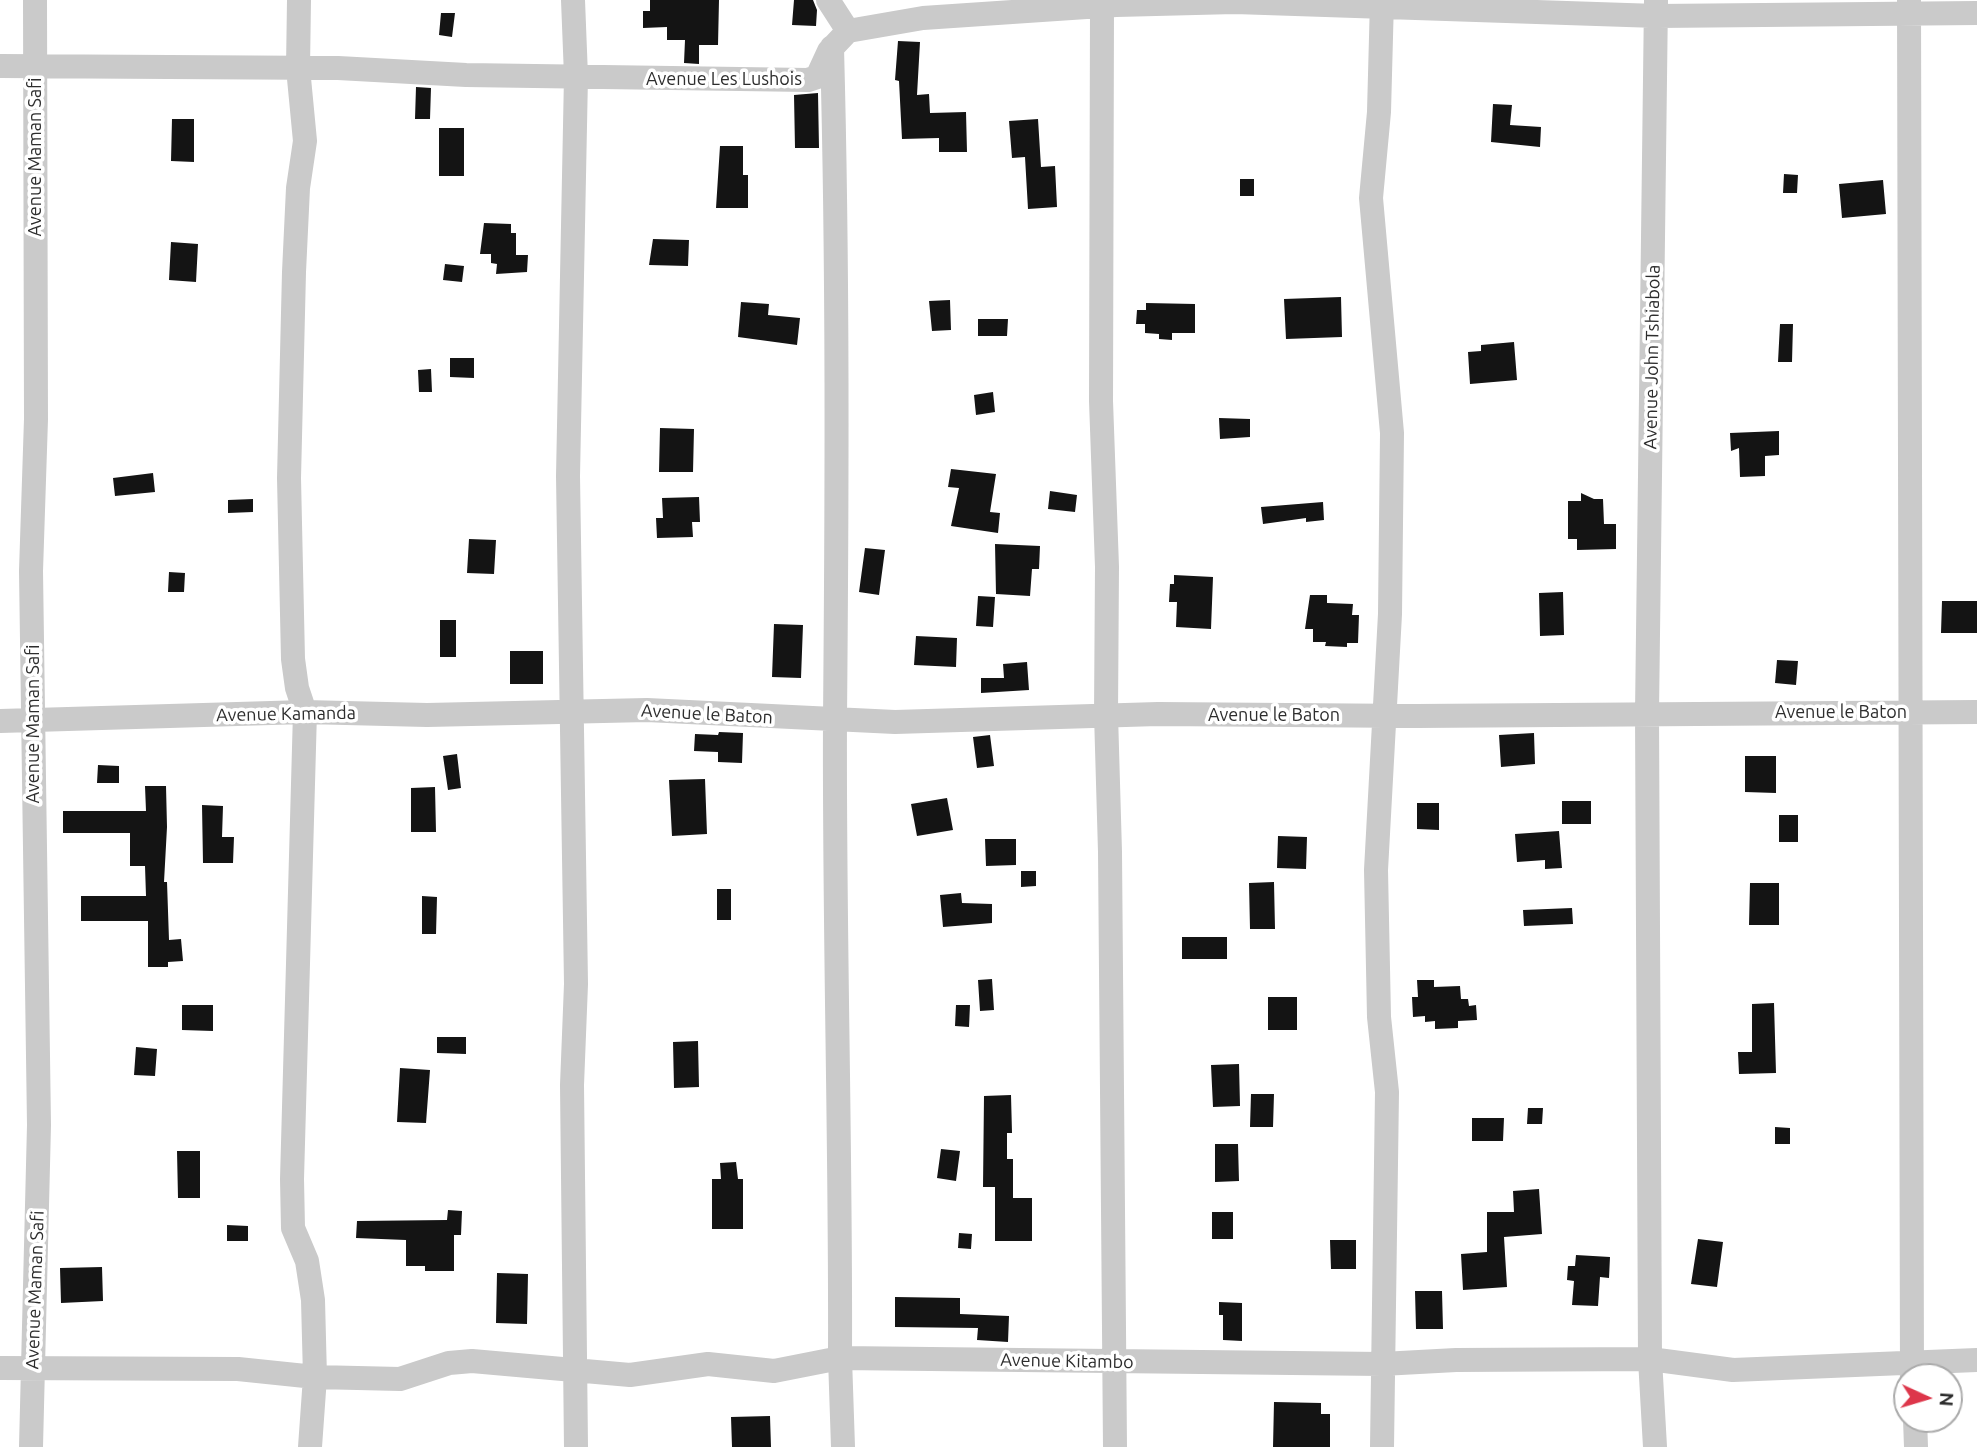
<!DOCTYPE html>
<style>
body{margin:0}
#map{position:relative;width:1977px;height:1447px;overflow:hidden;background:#fff;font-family:Ubuntu,sans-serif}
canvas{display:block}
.north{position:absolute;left:1893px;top:1363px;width:70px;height:70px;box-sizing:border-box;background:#fff;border:2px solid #ababab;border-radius:50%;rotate:94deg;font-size:19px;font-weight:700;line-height:28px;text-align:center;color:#2d2d2d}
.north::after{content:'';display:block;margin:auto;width:24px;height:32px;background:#dd364a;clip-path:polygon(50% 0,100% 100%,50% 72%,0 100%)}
</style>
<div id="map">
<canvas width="1977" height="1447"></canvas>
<div class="north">N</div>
</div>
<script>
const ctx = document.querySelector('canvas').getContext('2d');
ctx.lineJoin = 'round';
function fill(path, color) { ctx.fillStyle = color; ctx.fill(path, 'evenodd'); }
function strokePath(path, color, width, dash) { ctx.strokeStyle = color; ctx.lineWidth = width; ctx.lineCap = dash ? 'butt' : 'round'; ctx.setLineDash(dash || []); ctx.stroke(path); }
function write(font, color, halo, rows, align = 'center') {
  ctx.font = font + ' Ubuntu,sans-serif'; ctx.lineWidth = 7; ctx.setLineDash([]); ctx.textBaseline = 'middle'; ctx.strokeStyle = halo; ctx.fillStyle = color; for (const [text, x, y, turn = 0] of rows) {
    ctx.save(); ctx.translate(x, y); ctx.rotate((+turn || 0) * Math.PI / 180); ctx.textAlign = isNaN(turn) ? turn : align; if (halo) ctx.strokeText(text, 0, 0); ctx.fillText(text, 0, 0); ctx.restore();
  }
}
const building = new Path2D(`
 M650,0H719L718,45H699V64L684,63L685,40H667V27L643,28V11H650Z
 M794,0H813L817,10L816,26L792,25Z
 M441,13H455L452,37L439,35Z
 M898,41L920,42L917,95L929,94L930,113L966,112L967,152H939V138L902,139L899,81L895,80Z
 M416,87L431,88L430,119H415Z
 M818,93L819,148H795L794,95Z
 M1493,104L1512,105L1510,125L1541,127L1540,147L1491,142Z
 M172,119H194V162L171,161Z
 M1038,119L1041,167L1055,166L1057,207L1028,209L1025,157L1012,158L1009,121Z
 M439,128H464V176H439Z
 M720,146H743V175H748V208H716Z
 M1784,174L1798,175L1797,193H1783Z
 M1240,179H1254V196H1240Z
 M1883,180L1886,214L1842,218L1839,184Z
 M484,223L511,224V233H516V255H528L527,272L496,274L497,264L491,263V254H480Z
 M653,239L689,240L688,266L649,265Z
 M171,242L198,244L196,282L169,280Z
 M445,264L464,266L462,282L443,280Z
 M1341,297L1342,337L1286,339L1284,299Z
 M950,300L951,330L932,331L929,301Z
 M741,302L769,304L768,315L800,318L797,345L738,337Z
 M1146,303L1195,304V333H1172V340L1159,339V334L1145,333V324H1136L1137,310H1146Z
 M978,319H1008L1007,336H978Z
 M1780,324H1793L1792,362H1778Z
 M1514,342L1517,380L1470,384L1468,352L1481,351V345Z
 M450,358H474V378L450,377Z
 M431,369L432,392H419L418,370Z
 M993,392L995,412L976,415L974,395Z
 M1219,418L1250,419V437L1220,439Z
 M660,428L694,429L693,472H659Z
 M1779,431V455L1765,456V476L1740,477L1739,448L1731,451L1730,433Z
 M951,469L996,474L990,512L1000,513L998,533L951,526L959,488L948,487Z
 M153,473L155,492L115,496L113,478Z
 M1050,491L1077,495L1075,512L1048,509Z
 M1581,493L1594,499H1603L1604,524H1616V549L1577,550V539H1568V501H1581Z
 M699,497L700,522H692L693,537L657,538L656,518H663L662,498Z
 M253,499V512L228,513V500Z
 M1323,502L1324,520L1306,522V518L1263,524L1261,507Z
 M469,539L496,540L494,574L467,573Z
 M995,544L1040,546L1039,569H1032L1030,596L996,594Z
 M865,548L885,550L879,595L859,592Z
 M169,572L185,573L184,592H168Z
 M1174,575L1213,577L1211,629L1176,627L1177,602H1169L1170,584H1174Z
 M1563,592L1564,635L1540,636L1539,593Z
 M1310,595H1327V603L1353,604L1352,615H1359L1358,643H1347V647L1325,646L1326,642H1313V629H1305Z
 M978,596L995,597L993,627L976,626Z
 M1942,601H1977V633H1941Z
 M440,620H456V657H440Z
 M774,624L803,625L801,678L772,677Z
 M916,636L957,638L956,667L914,665Z
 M510,651H543V684H510Z
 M1777,660L1798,661L1796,685L1775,683Z
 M1027,662L1029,690L981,693V678H1004L1003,664Z
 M719,732L743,733L742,763L718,762V752L694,751L695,734L718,735Z
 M1534,733L1535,764L1501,767L1499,735Z
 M990,735L994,766L977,768L973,737Z
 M457,754L461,788L448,790L443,756Z
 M1745,756H1776V793L1745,792Z
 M98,765L119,766V783H97Z
 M705,779L707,834L672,836L669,780Z
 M145,786H166L167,827L164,882H167L169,940L181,939L183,961L168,962V967H148V921H81V896H146L145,866H130V833H63V811H146Z
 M435,787L436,832H411V788Z
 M947,798L953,830L917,836L911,804Z
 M1562,801H1591V824H1562Z
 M1417,803H1439V830L1417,829Z
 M202,805L223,806L222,837H234L233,863H203Z
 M1779,815H1798V842H1779Z
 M1559,831L1562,868L1545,869V860L1517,862L1515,834Z
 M1278,836L1307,837L1306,869L1277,868Z
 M985,839H1016V865L986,866Z
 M1021,871H1036V886L1021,887Z
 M1274,882L1275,929H1250L1249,883Z
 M1750,883H1779V925H1749Z
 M717,889H731V920H717Z
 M961,893L962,903L992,904V923L943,927L940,895Z
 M422,896L437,897L436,934H422Z
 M1572,908L1573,924L1524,926L1523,910Z
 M1182,937H1227V959H1182Z
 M992,979L994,1010L980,1011L978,980Z
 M1417,980H1434V987L1460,986L1461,999H1468L1469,1006L1476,1005L1477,1020L1458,1021V1028L1435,1029V1021L1425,1022V1016L1413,1017L1412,997H1418Z
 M1268,997H1297V1030H1268Z
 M1774,1003L1776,1073L1739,1074L1738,1052H1752V1004Z
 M182,1005H213V1031L182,1030Z
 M956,1005H970L969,1027L955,1026Z
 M437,1037H466V1054L437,1053Z
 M698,1041L699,1087L674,1088L673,1042Z
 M136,1047L157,1049L155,1076L134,1075Z
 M1239,1064L1240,1106L1213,1107L1211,1065Z
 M400,1068L430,1070L426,1123L397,1122Z
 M1251,1094H1274L1273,1127H1250Z
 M1011,1095L1012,1133H1007V1159H1013V1198H1032V1241H995V1187H983L984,1096Z
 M1528,1108H1543L1542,1124H1527Z
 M1472,1118H1504L1503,1141H1472Z
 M1775,1127L1790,1128V1144H1775Z
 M1215,1144H1238L1239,1181L1215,1182Z
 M941,1149L960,1151L956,1181L937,1178Z
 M177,1151H200V1198H178Z
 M736,1162L738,1179H743V1229H712V1179H721L720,1163Z
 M1539,1189L1542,1234L1504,1237L1507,1287L1463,1290L1461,1254L1487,1252V1212H1514L1513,1191Z
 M448,1210L462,1211L461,1235H454V1271H425V1266H406V1240L356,1238L357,1221L447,1220Z
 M1212,1212H1233V1239H1212Z
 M227,1225L248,1226V1241H227Z
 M959,1233L972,1234L971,1249L958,1248Z
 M1698,1239L1723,1242L1717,1287L1691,1284Z
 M1330,1240H1356V1269H1331Z
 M1576,1255L1610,1257L1609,1278L1600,1277L1598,1306L1572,1305L1574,1281L1567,1280L1568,1266H1575Z
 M102,1267L103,1301L61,1303L60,1268Z
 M497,1273L528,1274L527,1324L496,1323Z
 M1415,1291H1442L1443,1329H1416Z
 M895,1297L960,1298V1314L1009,1316L1008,1342L977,1340L978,1328L895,1327Z
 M1219,1302L1242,1303V1341L1223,1340V1315H1219Z
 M1274,1402L1321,1403V1414H1330V1447H1273Z
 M770,1416L771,1447H732L731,1417Z`);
const minor = new Path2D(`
 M299,0L298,68L305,141L298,188L294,272L289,478L293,659L297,688L305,712L292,1179L293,1228L307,1261L313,1300L315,1377L310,1447
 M573,0L576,76L568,476L576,984L572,1085L576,1447
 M828,0L848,31
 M1382,0L1379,112L1371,198L1392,433L1390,614L1376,870L1379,1017L1387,1092L1382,1447
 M1909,0L1912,1377
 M1102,6L1101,401L1107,567L1106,714L1110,852L1115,1447
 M0,66L338,68L466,75L808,80L817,77L829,51L848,31L923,18L1116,5L1235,2L1657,16L1977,13
 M0,721L305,712L427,715L647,710L895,722L1158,714L1417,716L1977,712
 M0,1368L238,1369L315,1377L400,1379L449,1363L472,1361L630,1375L708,1364L774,1371L840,1358C841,1145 834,932 835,719C837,495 838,271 832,47
 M1915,1419L1916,1447
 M31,1447L39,1125L31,571L36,419L35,0
 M843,1447L840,1358L1382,1364L1456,1360L1650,1359L1733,1370L1977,1360
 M1655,1447L1650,1359L1647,713L1656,0`);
const streetNames = [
 ["Avenue Les Lushois",724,79],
 ["Avenue Maman Safi",35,157,-90],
 ["Avenue John Tshiabola",1652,357,-89],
 ["Avenue le Baton",1841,712],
 ["Avenue Kamanda",286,714,-1],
 ["Avenue le Baton",707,714,3],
 ["Avenue le Baton",1274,715],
 ["Avenue Maman Safi",33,724,-90],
 ["Avenue Maman Safi",35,1290,-88],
 ["Avenue Kitambo",1067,1361,1]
];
fill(building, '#141414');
strokePath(minor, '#cacaca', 24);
write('18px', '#2d2d2d', '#fff', streetNames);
</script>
